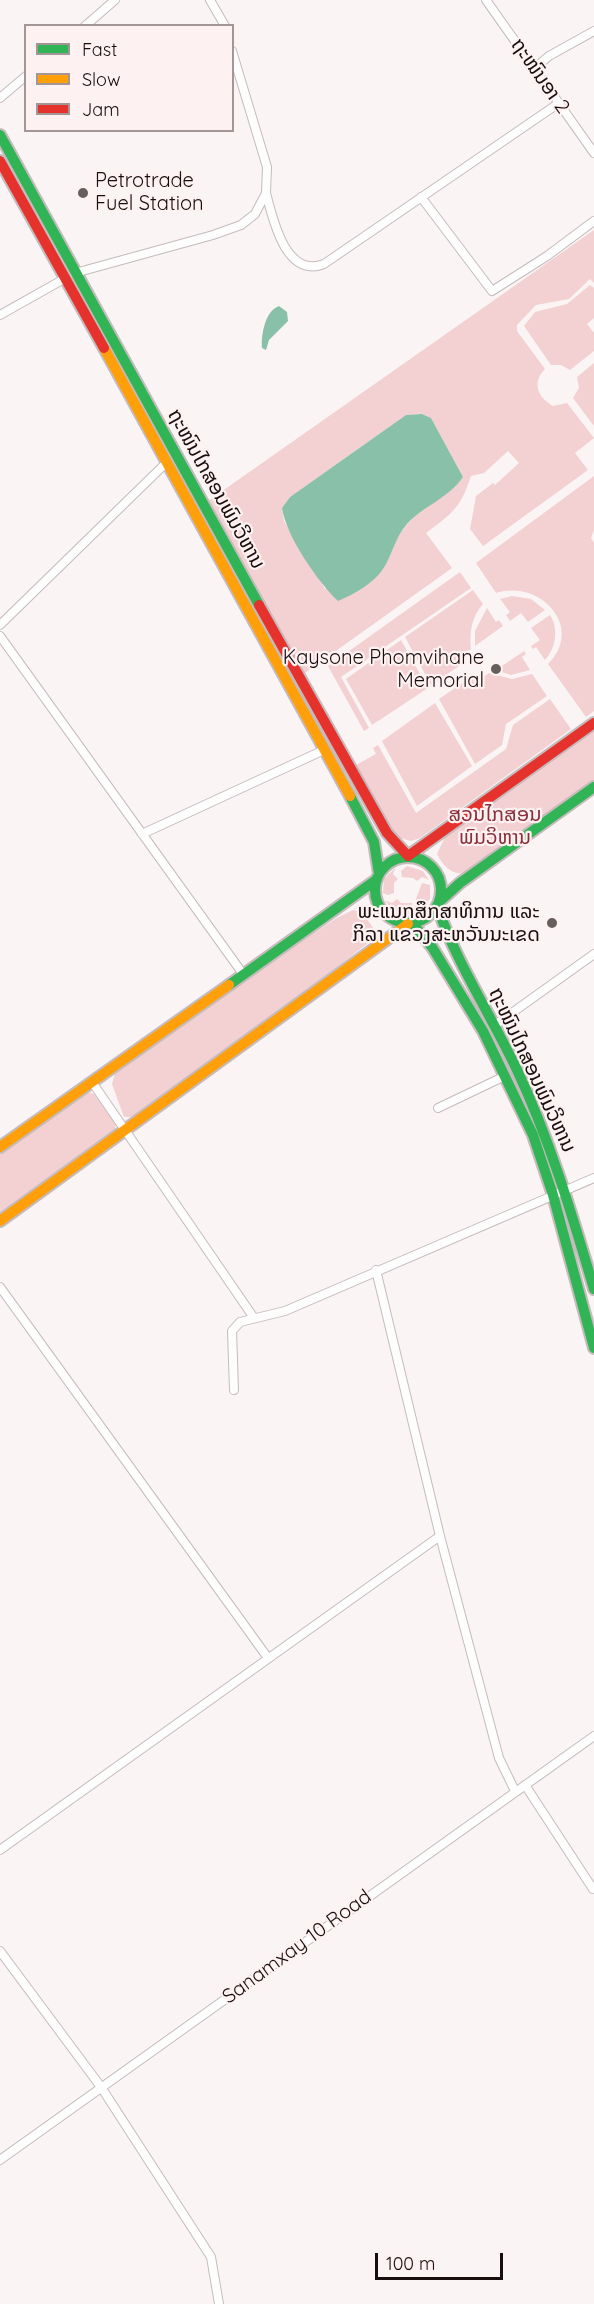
<!DOCTYPE html>
<meta charset="utf-8">
<style>
body{margin:0}
#map{position:relative;width:594px;height:2304px;overflow:hidden;background:#fbf4f4;font-family:Quicksand,sans-serif}
canvas{display:block}
.legend{position:absolute;left:24px;top:24px;width:210px;height:108px;box-sizing:border-box;background:#fef1f1;border:2px solid #a29696;margin:0;padding:8px 10px;list-style:none;font-size:18px;color:#180e0e}
.legend li{display:flex;align-items:center;gap:12px;height:30px}
.legend b{width:30px;border:2px solid #a29696}
.scale{position:absolute;left:375px;top:2253px;width:128px;height:27px;box-sizing:border-box;border:3px solid #180e0e;border-top:0;padding-left:8px;font-size:18px;line-height:21px;white-space:nowrap;color:#180e0e;-webkit-text-stroke:4px #fef1f1;paint-order:stroke}
</style>
<div id="map">
<canvas width="594" height="2304"></canvas>
<ul class="legend">
<li><b style="height:8px;background:#30b455"></b>Fast</li>
<li><b style="height:8px;background:#ff9f0a"></b>Slow</li>
<li><b style="height:8px;background:#e5322d"></b>Jam</li>
</ul>
<div class="scale">100 m</div>
</div>
<script>
const ctx = document.querySelector('canvas').getContext('2d');
ctx.lineJoin = 'round';
function fill(path, color) { ctx.fillStyle = color; ctx.fill(path, 'evenodd'); }
function strokePath(path, color, width, dash) { ctx.strokeStyle = color; ctx.lineWidth = width; ctx.lineCap = dash ? 'butt' : 'round'; ctx.setLineDash(dash || []); ctx.stroke(path); }
function write(font, color, halo, rows, align = 'center') {
  ctx.font = font + ' Quicksand,"Noto Sans Lao",sans-serif'; ctx.lineWidth = 4.5; ctx.setLineDash([]); ctx.textBaseline = 'middle'; ctx.strokeStyle = halo; ctx.fillStyle = color; for (const [text, x, y, turn = 0] of rows) {
    ctx.save(); ctx.translate(x, y); ctx.rotate((+turn || 0) * Math.PI / 180); ctx.textAlign = isNaN(turn) ? turn : align; if (halo) ctx.strokeText(text, 0, 0); ctx.fillText(text, 0, 0); ctx.restore();
  }
}
const green = new Path2D(`
 M594,230V283L590,279L569,299L536,305L517,325V331L545,369C532,382 537,397 553,406L567,403L594,438L575,453L588,470L483,546L470,529L476,496L493,483L495,485L519,463L508,451L484,473L471,476C461,507 452,514 426,533L452,568L305,673L208,501ZM422,414L431,418L463,477C453,492 436,499 422,510C403,525 391,546 383,569L325,589L284,521L282,508L290,497L406,415Z
 M590,285L594,288V318L587,324L594,333V351L570,370L561,365H551L524,326L535,312L567,304Z
 M594,363V426L573,398L579,388L577,377Z
 M594,476V530L591,538L594,543V711L586,717L548,664C585,628 541,579 496,593L476,563Z
 M460,572L471,588L341,677L369,728L364,731L328,666Z
 M473,590L483,604C472,616 469,633 471,649L458,658L462,664L431,685L405,637Z
 M512,596L531,599L545,610L528,622L521,613L510,621L506,615L510,612L500,599Z
 M487,608L496,622L499,620L503,626L475,646V631Z
 M550,615C559,629 556,648 545,660L536,647L533,649L531,646L540,640L531,628Z
 M401,640L428,688L372,725L346,679Z
 M524,651L526,654L522,657L530,670L511,675L496,670Z
 M489,673L512,679L532,674L547,696L506,724L502,745L475,764L439,699L471,677L475,683Z
 M550,699L571,729L420,838L411,841L397,837L356,765L376,754L373,748L378,745L416,813L506,749L513,725Z
 M435,703L472,766L417,806L382,741Z
 M594,729V782L470,872C454,877 444,868 437,854L446,835Z
 M407,866L423,871L429,880L422,877L417,881L413,878L402,877L401,871Z
 M396,867L393,874L398,879L394,883V893L388,895L383,893L384,879Z
 M422,883L430,885V899L417,911L420,904L416,899Z
 M397,899L401,903H412L410,914L393,911L385,900L392,903Z
 M353,910L362,912L374,929L368,943L257,1029L135,1117H124L112,1084L115,1073L228,990L335,919Z
 M87,1092L94,1094L116,1124L114,1133L0,1215V1153Z`);
const water = new Path2D(`
 M279,306L287,312L288,321L269,340L266,350L262,348C261,335 265,311 279,306Z
 M422,414L431,418L463,477C449,498 423,506 407,524C394,539 392,556 383,569C373,584 354,594 338,601C318,582 286,536 282,508L290,497L406,415Z`);
const street = new Path2D(`
 M210,0L225,26
 M486,0L594,153
 M85,26L115,0
 M535,68L549,56L594,31
 M0,98L26,76
 M266,193C273,220 286,279 324,264L559,103
 M421,197L492,291L547,256L594,221
 M75,273L213,235L241,225L255,214L266,193L267,167L232,51
 M0,315L64,279
 M0,625L166,463
 M0,636L243,974
 M142,834L324,750
 M495,1025L594,954
 M92,1082L254,1318
 M438,1108L505,1076
 M376,1270L440,1536L499,1758L515,1791
 M0,1287L268,1658
 M234,1390L232,1331L240,1322L285,1311L594,1178
 M525,1785L593,1889
 M0,1850L440,1536
 M0,1951L101,2087L211,2257L219,2304
 M0,2160L594,1736`);
const fast = new Path2D(`
 M0,135L259,605
 M350,796L374,842L379,874
 M375 890a33 33 0 1 1 66 0a33 33 0 1 1-66 0Z
 M440,901L460,883L594,787
 M437,906C457,964 491,1015 517,1070C550,1140 572,1215 594,1289
 M412,923L432,947L483,1031L533,1135L553,1195L594,1348
 M229,985L376,880`);
const slow = new Path2D(`
 M104,348L350,796
 M0,1147L229,985
 M0,1221L408,924`);
const jam = new Path2D(`
 M0,161L104,348
 M259,605L387,833L408,856
 M408,856L594,723`);
const markers = [
 [83,193,6,"#675e5e"],
 [496,669,6,"#675e5e"],
 [552,923,6,"#675e5e"]
];
const streetNames = [
 ["ຖະໜົນອາ 2",540,76,55],
 ["ຖະໜົນໄກສອນພົມວິຫານ",216,489,61],
 ["ຖະໜົນໄກສອນພົມວິຫານ",532,1070,65],
 ["Sanamxay 10 Road",297,1947,-36]
];
const poiNames = [
 ["Petrotrade",95,181,"left"],
 ["Fuel Station",95,204,"left"],
 ["Kaysone Phomvihane",484,658],
 ["Memorial",484,681],
 ["ພະແນກສຶກສາທິການ ແລະ",540,912],
 ["ກິລາ ແຂວງສະຫວັນນະເຂດ",540,935]
];
const parkNames = [
 ["ສວນໄກສອນ",495,815],
 ["ພົມວິຫານ",495,838]
];
fill(green, '#f3d0d1');
fill(water, '#88c0aa');
strokePath(street, '#c5bbbc', 10);
strokePath(fast, '#c5bbbc', 14);
strokePath(slow, '#c5bbbc', 14);
strokePath(jam, '#c5bbbc', 14);
strokePath(street, '#fefdfd', 8);
strokePath(fast, '#30b455', 10);
strokePath(slow, '#ff9f0a', 10);
strokePath(jam, '#e5322d', 10);
for (const [x, y, r, color] of markers) { const dot = new Path2D(); dot.arc(x, y, r, 0, 2 * Math.PI); ctx.fillStyle = color; ctx.fill(dot); strokePath(dot, '#fef1f1', 2); }
write('20px', '#180e0e', '#fef1f1', streetNames);
write('20px', '#180e0e', '#fef1f1', poiNames, 'right');
write('20px', '#8a2e3a', '#fef1f1', parkNames);
</script>
